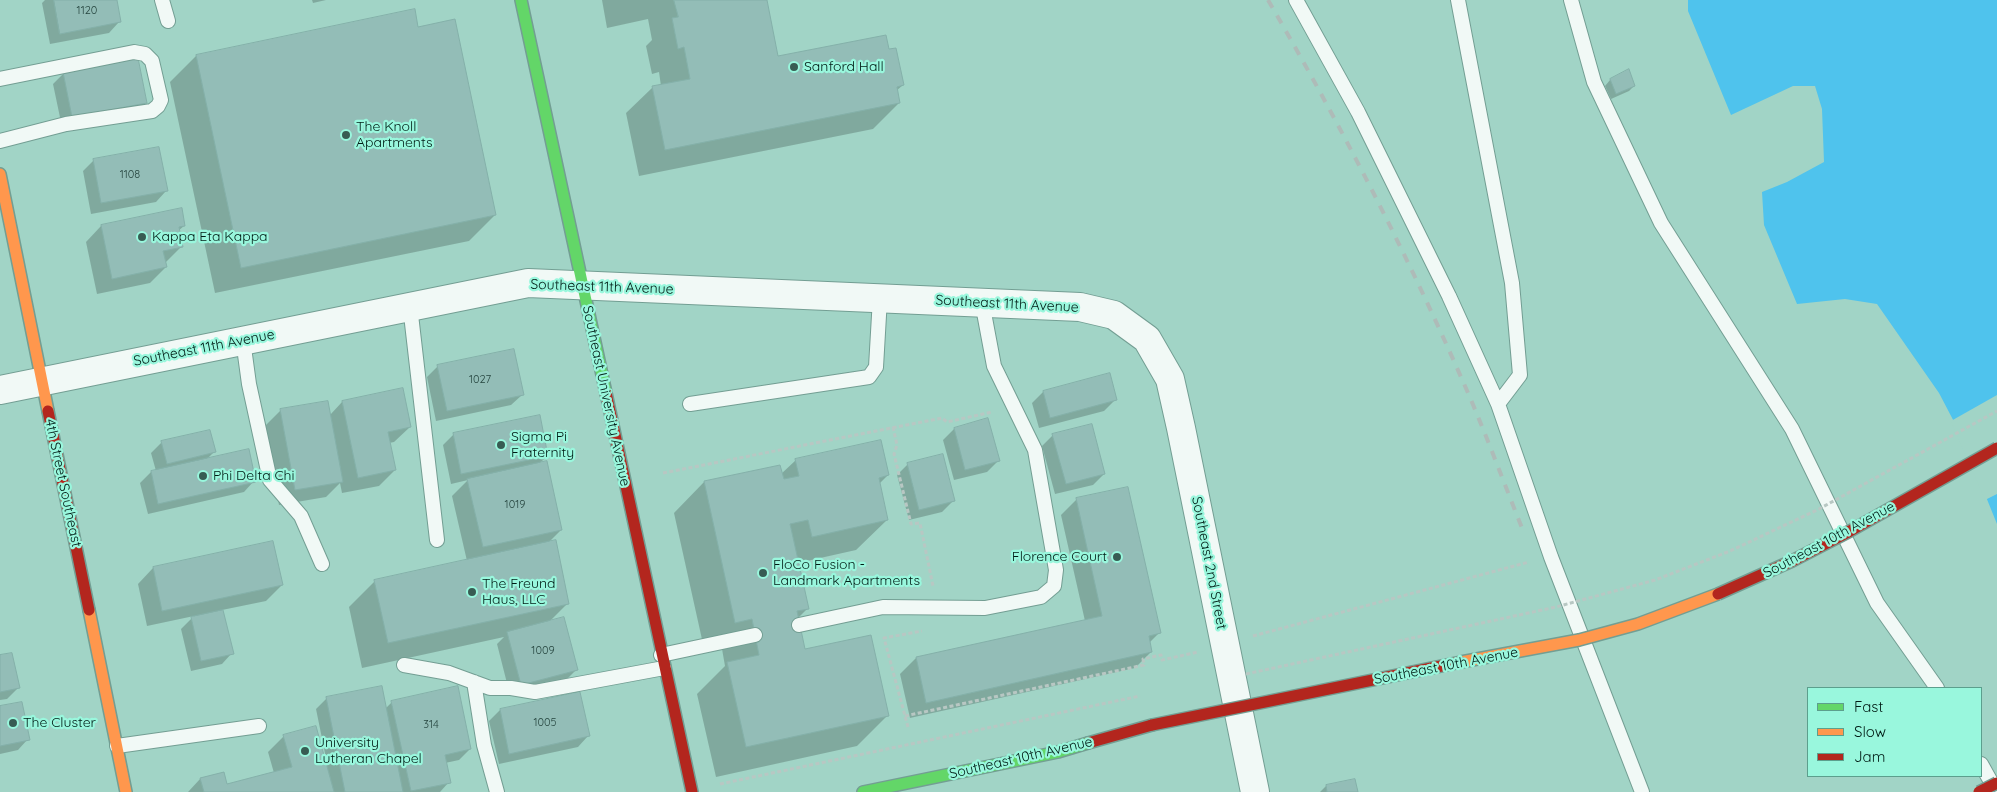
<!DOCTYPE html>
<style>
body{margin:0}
#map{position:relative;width:1997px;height:792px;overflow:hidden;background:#a1d4c6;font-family:Quicksand,sans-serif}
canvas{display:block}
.legend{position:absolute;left:1807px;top:687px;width:175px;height:90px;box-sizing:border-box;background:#99f7dd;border:1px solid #5c9f8d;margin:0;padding:6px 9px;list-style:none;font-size:15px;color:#001c15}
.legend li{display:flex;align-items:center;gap:10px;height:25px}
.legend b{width:25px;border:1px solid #5c9f8d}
</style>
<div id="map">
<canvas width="1997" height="792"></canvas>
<ul class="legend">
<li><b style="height:6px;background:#63d668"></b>Fast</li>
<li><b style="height:6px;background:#ff974d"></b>Slow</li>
<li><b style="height:6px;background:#b3261e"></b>Jam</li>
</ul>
</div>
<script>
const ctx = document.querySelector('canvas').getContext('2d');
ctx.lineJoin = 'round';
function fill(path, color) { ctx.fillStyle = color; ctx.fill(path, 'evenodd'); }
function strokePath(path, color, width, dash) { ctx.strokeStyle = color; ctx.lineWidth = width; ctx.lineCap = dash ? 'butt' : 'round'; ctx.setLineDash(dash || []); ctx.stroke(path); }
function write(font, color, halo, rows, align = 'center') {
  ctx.font = font + ' Quicksand,sans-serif'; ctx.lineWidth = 4.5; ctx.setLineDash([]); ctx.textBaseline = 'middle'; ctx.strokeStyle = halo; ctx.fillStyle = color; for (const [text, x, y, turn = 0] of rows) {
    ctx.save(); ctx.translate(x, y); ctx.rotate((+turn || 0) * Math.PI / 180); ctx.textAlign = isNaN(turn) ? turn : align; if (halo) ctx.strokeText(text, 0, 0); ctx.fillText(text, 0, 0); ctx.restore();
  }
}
const water = new Path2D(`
 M1688,0H1997V524L1961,435L1939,393L1877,304L1845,299L1797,304L1764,225L1762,192L1787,182L1824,162L1822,109L1815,86H1793L1731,115L1688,11Z`);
const pier = new Path2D(`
 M1997,395V494L1985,500L1951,421Z`);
const shadow = new Path2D(`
 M45,0H115L119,22L109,33L50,44L42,3Z
 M312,0H326L313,3Z
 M602,0H766L777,58L888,51L903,85L896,91L899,103L873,129L639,176L626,113L652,88L661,86L659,72L652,74L646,46L652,40L648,19L607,28Z
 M417,28L495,215L469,241L215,293L170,82L196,56Z
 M1628,71L1634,86L1629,91L1611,99L1605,86L1610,80Z
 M64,73L146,102L135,113L62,127L53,84Z
 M94,160L166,191L156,202L91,214L83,171Z
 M101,226H184L178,231L181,247L165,263L166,267L150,283L97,294L86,242Z
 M438,366L522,395L511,405L436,421L427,377Z
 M1043,392L1115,400L1104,411L1039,428L1032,403Z
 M342,402L410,427L394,442L389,443L395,470L379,486L342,493L340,483L326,497L279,505L265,426L281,410L330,415Z
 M954,429L998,461L987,472L954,480L943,440Z
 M454,434L547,456L538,465L561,530L547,544L568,603L548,623L576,670L565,681L510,695L497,644L504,637L362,668L349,607L375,581L467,561L452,496L468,480L451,484L443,445Z
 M1053,435L1104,474L1093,485L1055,494L1042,446Z
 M162,442L214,452L206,460L254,481L244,492L148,514L140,483L151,472L156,471L151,453Z
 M796,460L888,475L879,484L887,520L856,550L798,563L808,608L797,619L804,651L887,716L857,746L716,777L697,694L725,666L722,649L705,653L674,513L704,482L779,466L781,474Z
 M908,464L953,501L942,512L909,520L897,475Z
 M1077,499L1160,632L1149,643L1151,652L1135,668L910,718L900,674L916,658L1085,621L1061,515Z
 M153,568L282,585L266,601L222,610L232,653L222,664L191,671L181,629L194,616L147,626L138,584Z
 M0,656L18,688L7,699L0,700Z
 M579,693L588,736L578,747L499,764L489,721L500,710Z
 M327,698L385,709L392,702L470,749L459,760L445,763L449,782L440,792H188L200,779L227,786L274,773L268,752L283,737L315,727L325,763H327L316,709Z
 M0,707L28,739L18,750L0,754Z
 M1326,786L1356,792H1320Z`);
const building = new Path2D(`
 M54,0H117L121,22L60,34Z
 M674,0H767L778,56L886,35L889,49L896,48L904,85L897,87L900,103L665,150L652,86L690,79L684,47L678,49L672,18L678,17Z
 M415,9L418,27L455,19L496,215L241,268L196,55Z
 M138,58L147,103L72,117L63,72Z
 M1629,69L1635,86L1616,94L1610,79Z
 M159,147L168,191L101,203L93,159Z
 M182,208L185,226L179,227L183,247L163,251L167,267L112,279L101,225Z
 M514,349L524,395L447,411L437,365Z
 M1110,373L1117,400L1050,418L1043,391Z
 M403,388L411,427L388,432L396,470L358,478L342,401Z
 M328,401L343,482L295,490L280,409Z
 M540,415L548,456L461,474L453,433Z
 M988,418L1000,461L965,470L954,428Z
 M1092,424L1105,474L1066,484L1052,434Z
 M210,430L216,452L167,464L161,441Z
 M881,440L889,475L879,478L888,520L812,537L808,520L790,524L809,609L797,611L805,649L871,635L889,716L746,747L727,662L759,655L752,619L735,623L704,481L780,465L784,479L799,476L795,459Z
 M249,449L256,482L158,504L151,471Z
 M943,454L955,501L919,510L907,463Z
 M547,461L562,530L483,547L467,479Z
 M1128,487L1161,633L1149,636L1152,652L926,703L916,657L1102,616L1076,498Z
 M556,540L569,604L388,643L374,580Z
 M273,541L283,585L162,611L153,567Z
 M223,610L234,654L201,661L191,617Z
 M564,617L578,670L521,685L507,632Z
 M12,653L20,688L0,692V655Z
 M382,686L403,792H345L326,697Z
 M458,686L471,749L445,755L451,783L411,791L391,701Z
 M580,692L590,736L509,754L500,709Z
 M22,702L30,740L0,746V706Z
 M316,726L334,792H204L200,778L224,772L227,784L292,767L283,735Z
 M1355,779L1358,792H1327L1326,785Z`);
const path = new Path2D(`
 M893,427L897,445L894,454L911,524L920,523L933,586
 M663,473L942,418L947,422L992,412
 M1253,636L1529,562
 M905,716L1144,665L1143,659L1161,655L1162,660L1198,652
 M908,727L884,638L922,631
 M720,784L1140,696`);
const lane = new Path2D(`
 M162,0L168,21
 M1296,0L1358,112L1449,296L1498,404L1551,557L1642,792
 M1458,0L1512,283L1520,375L1498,404
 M1571,0L1594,82L1661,223L1792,429L1877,603L1937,688
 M0,79L134,52L145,54L152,61L161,100L158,106L152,111L66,124L0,141
 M410,306L437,540
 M243,340L249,384L270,480L301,516L322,564
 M690,404L869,377L876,367L880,298
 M799,625L883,607L985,608L1041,597L1054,586L1056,570L1035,450L994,366L982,302
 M661,655L755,635
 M404,665L449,673L490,688H511L535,692L664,668
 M474,682L484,745L497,792
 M117,746L259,726
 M1981,764L1995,789`);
const street = new Path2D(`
 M0,390L528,283L1080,307L1114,315L1147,339L1170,379L1181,428L1255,792`);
const fast = new Path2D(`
 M521,0L606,393
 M863,792L1058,752L1088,743`);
const slow = new Path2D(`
 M0,174L48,411
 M89,610L126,792`);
const jam = new Path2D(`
 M606,393L692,792
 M48,411L89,610
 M1088,743L1152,725`);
const rail = new Path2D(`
 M1268,0C1339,122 1404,248 1461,377C1483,426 1502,478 1522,528`);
const pathBridge = new Path2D(`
 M1246,674L1556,607L1655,580L1730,551L1819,509L1997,411`);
const slowBridge = new Path2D(`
 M1461,662L1579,640L1638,624L1718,594`);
const jamBridge = new Path2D(`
 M1718,594L1792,561L1850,531L1997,448
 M1152,725L1461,662
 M1979,792L1997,783`);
const markers = [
 [794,67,5,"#385c53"],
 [346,135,5,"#385c53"],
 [142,237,5,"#385c53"],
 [501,445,5,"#385c53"],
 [203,476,5,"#385c53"],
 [1117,557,5,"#385c53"],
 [763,573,5,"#385c53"],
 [472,592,5,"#385c53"],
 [13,723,5,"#385c53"],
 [305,751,5,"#385c53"]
];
const numberNames = [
 ["1120",87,11],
 ["1108",130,175],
 ["1027",480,380],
 ["1019",515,505],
 ["1009",543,651],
 ["1005",545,723],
 ["314",431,725]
];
const poiNames = [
 ["Sanford Hall",804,67],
 ["The Knoll",356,127],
 ["Apartments",356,143],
 ["Kappa Eta Kappa",152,237],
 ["Sigma Pi",511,437],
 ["Fraternity",511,453],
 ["Phi Delta Chi",213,476],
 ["Florence Court",1107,557,"right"],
 ["FloCo Fusion -",773,565],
 ["Landmark Apartments",773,581],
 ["The Freund",482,584],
 ["Haus, LLC",482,600],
 ["The Cluster",23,723],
 ["University",315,743],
 ["Lutheran Chapel",315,759]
];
const streetNames = [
 ["Southeast 11th Avenue",602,287,2],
 ["Southeast 11th Avenue",1007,304,3],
 ["Southeast 11th Avenue",204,348,-11],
 ["Southeast University Avenue",606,396,78],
 ["4th Street Southeast",63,483,78],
 ["Southeast 10th Avenue",1829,540,-28],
 ["Southeast 2nd Street",1209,563,79],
 ["Southeast 10th Avenue",1446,666,-11],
 ["Southeast 10th Avenue",1021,758,-13]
];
fill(water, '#4fc3ed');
fill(pier, '#a1d4c6');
fill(shadow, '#0003');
fill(building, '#93bdb7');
strokePath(building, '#84b0a9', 1);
strokePath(lane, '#739e93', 16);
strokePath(street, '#739e93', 30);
strokePath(fast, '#739e93', 14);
strokePath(slow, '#739e93', 14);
strokePath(jam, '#739e93', 14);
strokePath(path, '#b8c7c3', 3, [4, 2.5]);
strokePath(lane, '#f1f9f6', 14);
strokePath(street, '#f1f9f6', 28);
strokePath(fast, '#63d668', 11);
strokePath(slow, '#ff974d', 11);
strokePath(jam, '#b3261e', 11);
strokePath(rail, '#aebbb8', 4, [9, 9]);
strokePath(slowBridge, '#739e93', 14, []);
strokePath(jamBridge, '#739e93', 14, []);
strokePath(pathBridge, '#b8c7c3', 3, [4, 2.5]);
strokePath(slowBridge, '#ff974d', 11);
strokePath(jamBridge, '#b3261e', 11);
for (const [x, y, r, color] of markers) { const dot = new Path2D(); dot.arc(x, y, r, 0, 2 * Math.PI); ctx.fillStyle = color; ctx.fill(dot); strokePath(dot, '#99f7dd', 2); }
write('11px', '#25443e', null, numberNames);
write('14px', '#001c15', '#99f7dd', poiNames, 'left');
write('14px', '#001c15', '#99f7dd', streetNames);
</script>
